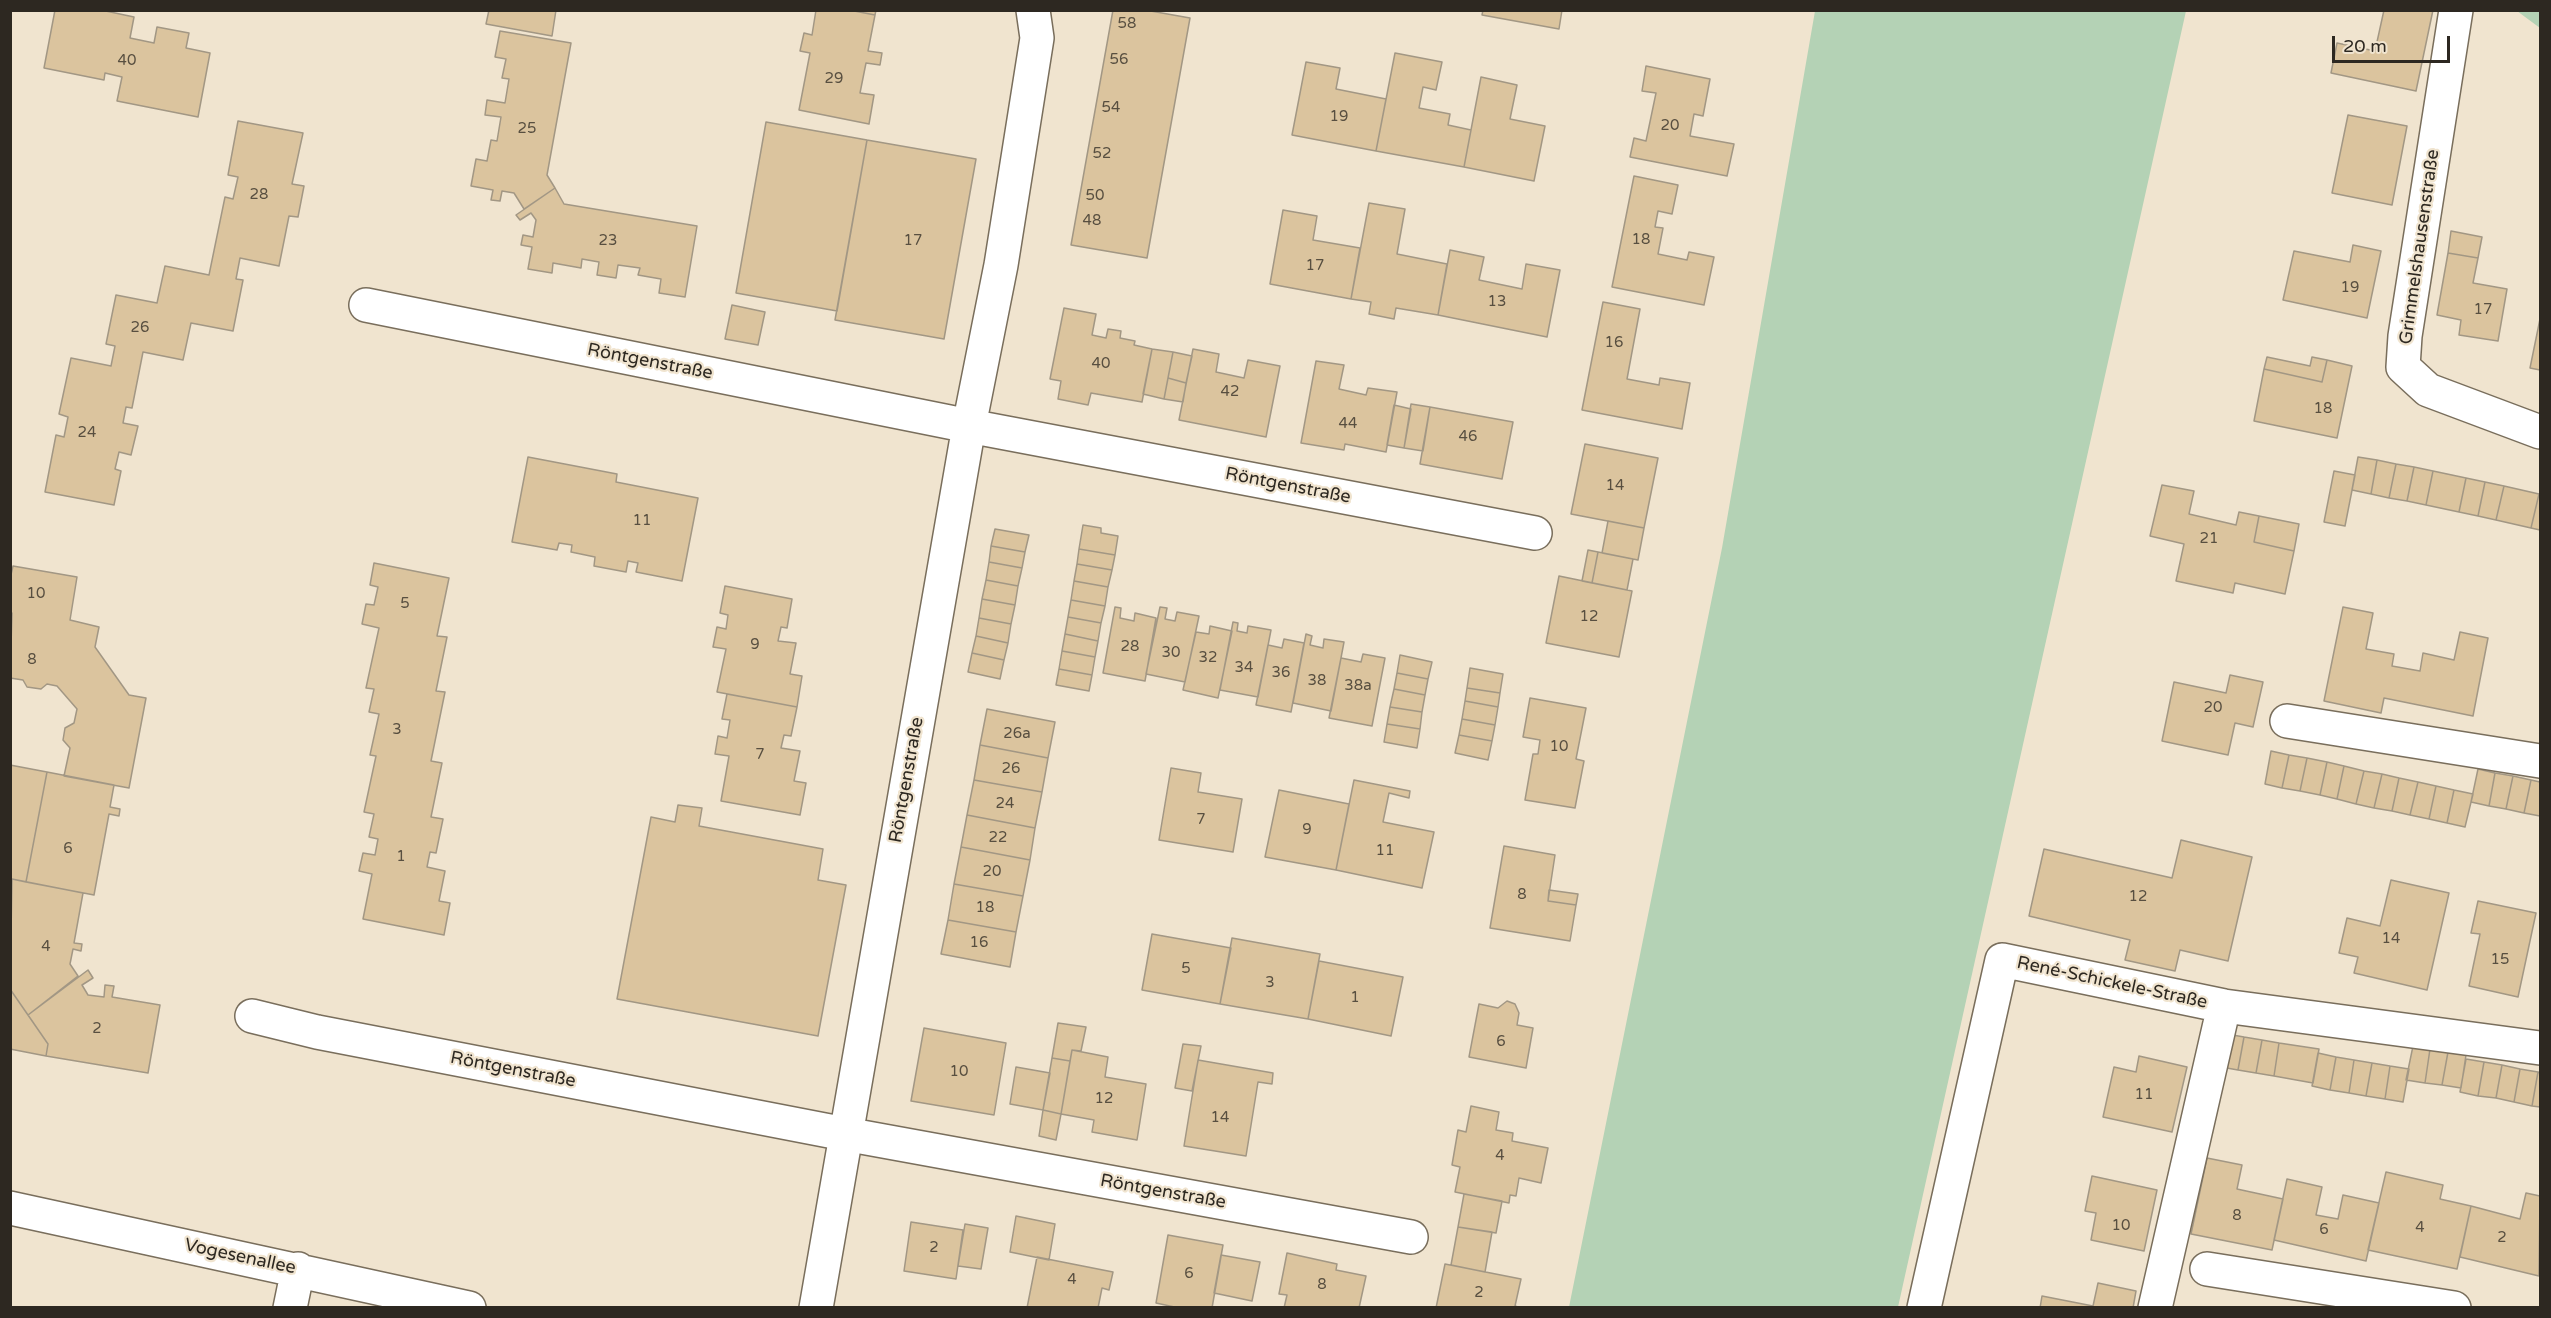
<!DOCTYPE html>
<meta charset="utf-8">
<style>
body{margin:0}
#map{position:relative;width:2551px;height:1318px;overflow:hidden;background:#f0e4cf;font-family:"Varela Round",sans-serif}
canvas{display:block}
.frame{position:absolute;inset:0;border:12px solid #2d2821;pointer-events:none}
.scale{position:absolute;left:2332px;top:36px;width:118px;height:27px;box-sizing:border-box;border:3px solid #2d2821;border-top:0;padding-left:8px;font-size:18px;line-height:21px;white-space:nowrap;color:#2d2821;-webkit-text-stroke:4px #f0e4cf;paint-order:stroke}
</style>
<div id="map">
<canvas width="2551" height="1318"></canvas>
<div class="frame"></div>
<div class="scale">20 m</div>
</div>
<script>
const ctx = document.querySelector('canvas').getContext('2d');
ctx.lineJoin = 'round';
function fill(path, color) { ctx.fillStyle = color; ctx.fill(path, 'evenodd'); }
function strokePath(path, color, width, dash) { ctx.strokeStyle = color; ctx.lineWidth = width; ctx.lineCap = dash ? 'butt' : 'round'; ctx.setLineDash(dash || []); ctx.stroke(path); }
function write(font, color, halo, rows, align = 'center') {
  ctx.font = font + ' "Varela Round",sans-serif'; ctx.lineWidth = 4.5; ctx.setLineDash([]); ctx.textBaseline = 'middle'; ctx.strokeStyle = halo; ctx.fillStyle = color; for (const [text, x, y, turn = 0] of rows) {
    ctx.save(); ctx.translate(x, y); ctx.rotate((+turn || 0) * Math.PI / 180); ctx.textAlign = isNaN(turn) ? turn : align; if (halo) ctx.strokeText(text, 0, 0); ctx.fillText(text, 0, 0); ctx.restore();
  }
}
const green = new Path2D(`
 M1815,11H2186L1898,1307H1569L1722,548Z
 M2517,11H2540V28Z`);
const building = new Path2D(`
 M55,10H101L134,17L130,38L154,43L157,27L189,33L186,48L210,53L198,117L117,101L122,77L105,73L104,80L44,68Z
 M489,10H556L552,36L486,24Z
 M816,10H849L875,15L868,51L882,53L880,65L866,63L860,93L874,95L869,124L799,110L810,53L800,51L804,33L812,35Z
 M849,10H876L875,15Z
 M1113,10H1145L1190,18L1147,258L1071,245Z
 M1483,10H1562L1559,29L1482,15Z
 M2384,10H2433L2416,91L2331,73L2337,43L2375,51Z
 M500,31L571,43L547,175L555,188L524,209L514,193L502,191L500,201L491,200L493,190L471,186L476,159L487,161L491,140L497,141L501,117L485,115L487,100L505,103L509,79L502,78L506,59L495,57Z
 M1395,53L1442,62L1436,90L1423,87L1419,108L1450,114L1448,125L1471,130L1464,167L1376,151Z
 M1306,62L1340,68L1336,89L1386,99L1376,151L1292,135Z
 M1646,66L1710,79L1703,116L1694,114L1690,136L1734,144L1727,176L1630,157L1634,138L1646,141L1656,93L1642,91Z
 M1481,77L1517,85L1510,119L1545,126L1534,181L1464,167Z
 M2348,115L2407,126L2392,205L2332,193Z
 M238,121L303,133L292,184L304,186L298,217L289,216L279,266L240,258L236,279L243,280L233,331L191,323L183,360L143,352L132,408L126,407L123,423L138,426L131,455L119,452L115,469L121,471L114,505L45,492L56,435L64,437L68,417L59,414L71,358L111,366L115,346L106,344L116,295L157,303L165,266L209,275L225,197L233,199L238,177L228,175Z
 M766,122L867,140L837,311L736,293Z
 M867,140L976,159L944,339L835,320Z
 M1634,176L1678,185L1672,214L1658,211L1655,227L1663,228L1658,254L1687,260L1689,252L1714,257L1704,305L1612,287Z
 M555,188L564,204L697,226L685,297L659,293L661,279L638,275L640,268L618,265L616,278L597,275L599,262L582,259L581,268L553,263L552,273L528,269L532,247L521,245L523,235L533,237L536,220L531,213L520,220L516,215Z
 M1369,203L1405,209L1397,254L1447,264L1438,315L1396,308L1394,319L1369,314L1371,302L1351,299Z
 M1283,210L1317,216L1313,240L1360,248L1351,299L1270,284Z
 M2451,231L2482,237L2478,258L2448,253Z
 M2353,245L2381,251L2367,318L2283,300L2294,251L2350,262Z
 M1450,250L1484,257L1479,280L1522,289L1526,264L1560,270L1547,337L1438,315Z
 M2448,253L2478,258L2473,283L2507,289L2498,341L2459,335L2461,320L2437,315Z
 M1603,302L1640,309L1627,379L1659,385L1660,378L1690,383L1682,429L1582,410Z
 M732,305L765,312L758,345L725,339Z
 M1064,308L1096,314L1092,335L1106,338L1108,329L1121,331L1120,338L1135,341L1134,345L1152,349L1142,402L1091,393L1088,405L1058,399L1061,381L1050,379Z
 M2540,319V370L2530,368Z
 M1152,349L1173,352L1164,399L1143,394Z
 M1193,349L1219,354L1216,372L1244,378L1248,360L1280,366L1266,437L1179,420Z
 M1173,352L1192,356L1186,383L1168,378Z
 M2267,357L2310,366L2312,357L2327,360L2322,382L2264,369Z
 M2327,360L2352,366L2337,438L2254,421L2264,369L2322,382Z
 M1316,361L1344,365L1339,389L1366,395L1368,388L1397,392L1386,452L1345,444L1344,450L1301,443Z
 M1168,378L1186,383L1183,402L1164,399Z
 M1411,404L1430,407L1423,451L1404,448Z
 M1394,405L1411,409L1404,448L1387,445Z
 M1430,407L1513,422L1502,479L1420,464Z
 M1585,444L1658,458L1644,528L1571,514Z
 M528,457L617,474L616,482L698,498L682,581L636,572L638,563L628,561L626,572L594,566L595,557L571,552L572,545L559,543L557,550L512,542Z
 M2358,457L2377,460L2371,494L2352,490Z
 M2377,460L2396,464L2389,498L2371,494Z
 M2396,464L2414,467L2407,501L2389,498Z
 M2414,467L2433,471L2426,505L2407,501Z
 M2334,471L2355,475L2345,526L2324,522Z
 M2433,471L2466,478L2459,512L2426,505Z
 M2466,478L2485,482L2478,516L2459,512Z
 M2485,482L2504,486L2496,520L2478,516Z
 M2162,485L2194,491L2189,514L2236,525L2239,512L2259,516L2254,542L2294,551L2285,594L2235,583L2233,593L2176,581L2184,544L2150,536Z
 M2504,486L2539,494L2531,528L2496,520Z
 M2539,494L2540,495V530L2531,528Z
 M2259,516L2299,524L2294,551L2254,542Z
 M1608,521L1644,528L1638,560L1602,553Z
 M1083,525L1101,528V533L1118,536L1115,555L1079,549Z
 M995,529L1029,535L1025,552L991,546Z
 M991,546L1025,552L1022,568L989,562Z
 M1079,549L1115,555L1112,570L1077,564Z
 M1588,550L1598,552L1592,583L1582,581Z
 M1598,552L1633,559L1627,590L1592,583Z
 M989,562L1022,568L1018,586L986,580Z
 M374,563L449,578L437,636L447,637L436,691L445,692L431,761L442,763L431,817L443,819L436,853L430,852L427,867L445,871L439,901L450,903L444,935L363,919L372,874L359,871L363,853L375,855L378,839L369,837L374,814L364,812L376,756L370,755L379,714L369,712L374,689L366,688L379,628L362,624L366,604L374,605L378,587L370,585Z
 M1077,564L1112,570L1108,587L1074,581Z
 M13,566L77,577L70,620L99,627L95,647L129,695L146,698L129,788L64,776L70,748L63,740L65,728L74,723L77,709L57,686L47,684L41,689L27,687L23,680L10,678L12,613H10V579Z
 M1559,576L1632,591L1619,657L1546,643Z
 M986,580L1018,586L1015,605L982,599Z
 M1074,581L1108,587L1105,606L1071,600Z
 M725,586L792,599L787,628L781,627L778,641L796,643L790,674L802,676L797,707L717,692L726,649L713,647L717,627L726,629L728,615L720,613Z
 M982,599L1015,605L1011,624L979,618Z
 M1071,600L1105,606L1101,623L1068,617Z
 M1115,607L1121,608L1120,618L1134,621L1135,613L1156,618L1145,681L1103,673Z
 M1160,607L1167,608L1165,619L1175,621L1177,612L1199,616L1185,682L1146,674Z
 M2343,607L2373,613L2366,649L2394,654L2392,666L2420,671L2423,653L2454,660L2460,632L2488,638L2473,716L2384,698L2381,713L2324,701Z
 M1068,617L1101,623L1098,641L1065,634Z
 M979,618L1011,624L1008,643L976,636Z
 M1233,622L1238,623L1237,631L1247,633L1248,626L1271,630L1258,697L1220,690Z
 M1210,626L1232,631L1218,698L1183,690L1196,632L1209,634Z
 M1065,634L1098,641L1095,657L1062,651Z
 M1306,634L1312,636L1310,645L1323,648L1324,639L1344,642L1331,711L1293,703Z
 M976,636L1008,643L1004,660L972,653Z
 M1284,639L1304,643L1291,712L1256,705L1268,645L1282,648Z
 M1062,651L1095,657L1092,675L1059,669Z
 M972,653L1004,660L1000,679L968,672Z
 M1363,654L1385,658L1372,726L1329,718L1341,658L1361,662Z
 M1400,655L1432,662L1428,679L1397,673Z
 M1470,668L1503,674L1500,693L1467,688Z
 M1059,669L1092,675L1089,691L1056,685Z
 M1397,673L1428,679L1425,695L1394,689Z
 M2230,675L2263,682L2253,727L2235,723L2228,755L2162,741L2174,682L2226,693Z
 M1467,688L1500,693L1498,707L1465,701Z
 M1394,689L1425,695L1422,712L1390,707Z
 M727,694L797,707L791,736L784,735L781,748L800,751L794,781L806,783L800,815L721,801L729,756L715,754L718,736L727,738L730,720L722,719Z
 M1530,698L1586,708L1576,759L1584,761L1575,808L1525,800L1533,754H1538L1540,740L1523,737Z
 M1465,701L1498,707L1495,725L1462,719Z
 M1390,707L1422,712L1420,729L1387,724Z
 M987,709L1055,722L1048,758L980,745Z
 M1462,719L1495,725L1492,741L1459,735Z
 M1387,724L1420,729L1417,748L1384,742Z
 M1459,735L1492,741L1488,760L1455,753Z
 M980,745L1048,758L1042,792L974,780Z
 M2271,751L2289,755L2282,788L2265,784Z
 M2289,755L2307,758L2300,791L2282,788Z
 M2307,758L2327,762L2320,795L2300,791Z
 M2327,762L2344,766L2337,799L2320,795Z
 M10,765L47,772L26,882L12,879L10,886Z
 M2344,766L2364,771L2356,804L2337,799Z
 M1171,768L1201,773L1198,792L1242,799L1233,852L1159,840Z
 M2478,769L2495,773L2489,806L2471,802Z
 M2364,771L2382,774L2374,808L2356,804Z
 M47,772L114,785L110,807L120,809L119,816L109,814L94,895L26,882Z
 M2495,773L2513,776L2506,809L2489,806Z
 M2382,774L2399,778L2392,811L2374,808Z
 M2513,776L2531,780L2524,813L2506,809Z
 M2399,778L2418,782L2410,815L2392,811Z
 M974,780L1042,792L1035,828L967,815Z
 M1354,780L1410,791L1409,798L1389,793L1383,822L1434,832L1422,888L1336,870Z
 M2531,780L2540,782V816L2524,813Z
 M2418,782L2436,786L2429,819L2410,815Z
 M2436,786L2454,790L2447,823L2429,819Z
 M1279,790L1349,804L1336,870L1265,857Z
 M2454,790L2473,794L2465,827L2447,823Z
 M678,805L702,808L699,826L823,849L818,880L846,885L818,1036L617,999L651,817L675,822Z
 M967,815L1035,828L1030,860L961,847Z
 M2181,840L2252,857L2228,961L2180,950L2175,971L2125,960L2130,940L2029,916L2044,849L2172,878Z
 M1504,846L1555,855L1548,901L1576,905L1570,941L1490,928Z
 M961,847L1030,860L1023,896L954,884Z
 M12,879L83,893L74,943L82,944L81,951L73,949L70,964L78,976L28,1015L10,989Z
 M2391,880L2449,893L2427,990L2354,973L2358,957L2339,953L2347,918L2380,926Z
 M954,884L1023,896L1016,932L948,920Z
 M1549,890L1578,894L1576,905L1548,901Z
 M2478,901L2536,913L2518,997L2469,986L2480,934L2471,933Z
 M948,920L1016,932L1010,967L941,954Z
 M1152,934L1231,948L1220,1004L1142,990Z
 M1232,938L1320,954L1308,1019L1220,1004Z
 M1319,961L1403,977L1391,1036L1308,1019Z
 M88,970L93,978L82,985L88,995L104,997L105,985L114,986L112,997L160,1005L148,1073L46,1056L48,1044L28,1015Z
 M10,989L48,1044L46,1056L10,1049Z
 M1507,1001L1515,1004L1519,1013L1517,1025L1533,1028L1526,1068L1469,1057L1479,1004L1498,1008Z
 M1058,1023L1086,1027L1081,1051L1072,1050L1070,1061L1052,1058Z
 M924,1028L1006,1043L994,1115L911,1101Z
 M2227,1034L2244,1037L2238,1070L2221,1067Z
 M2244,1037L2262,1040L2256,1073L2238,1070Z
 M2262,1040L2279,1043L2274,1076L2256,1073Z
 M2279,1043L2319,1049L2313,1083L2274,1076Z
 M1183,1044L1201,1046L1192,1091L1175,1088Z
 M2413,1046L2430,1049L2425,1083L2406,1080Z
 M2430,1049L2448,1052L2442,1085L2425,1083Z
 M1072,1050L1108,1057L1105,1077L1146,1084L1137,1140L1092,1132L1094,1120L1061,1114Z
 M2448,1052L2466,1055L2461,1088L2442,1085Z
 M2318,1053L2336,1057L2330,1090L2312,1086Z
 M2139,1056L2187,1067L2172,1132L2103,1117L2114,1067L2136,1072Z
 M2336,1057L2354,1060L2349,1093L2330,1090Z
 M1052,1058L1070,1061L1061,1114L1043,1110Z
 M2466,1059L2484,1062L2478,1096L2460,1092Z
 M1198,1060L1273,1073L1272,1084L1258,1082L1246,1156L1184,1146Z
 M2354,1060L2372,1063L2366,1096L2349,1093Z
 M2484,1062L2502,1065L2496,1098L2478,1096Z
 M2372,1063L2390,1066L2385,1099L2366,1096Z
 M2502,1065L2520,1069L2514,1102L2496,1098Z
 M2390,1066L2409,1069L2403,1102L2385,1099Z
 M1016,1067L1050,1073L1043,1110L1010,1104Z
 M2520,1069L2538,1072L2532,1106L2514,1102Z
 M2538,1072L2540,1073V1107L2532,1106Z
 M1471,1106L1499,1112L1496,1130L1513,1133L1512,1141L1548,1148L1541,1183L1519,1178L1516,1196L1510,1195L1509,1203L1455,1192L1460,1167L1452,1165L1458,1130L1466,1132Z
 M1043,1110L1061,1114L1056,1140L1039,1136Z
 M2207,1158L2242,1165L2237,1189L2283,1199L2272,1250L2191,1234Z
 M2386,1172L2443,1185L2440,1199L2471,1206L2457,1269L2368,1250Z
 M2092,1176L2157,1190L2144,1251L2091,1240L2096,1213L2085,1211Z
 M2287,1179L2322,1187L2316,1215L2338,1219L2343,1195L2379,1203L2366,1261L2274,1240Z
 M2526,1193L2540,1196L2539,1276L2460,1257L2471,1206L2520,1219Z
 M1464,1194L1502,1201L1496,1233L1458,1227Z
 M1016,1216L1055,1224L1049,1260L1010,1252Z
 M911,1222L963,1230L956,1279L904,1271Z
 M965,1224L988,1228L981,1269L958,1266Z
 M1458,1227L1492,1232L1485,1272L1451,1265Z
 M1168,1235L1223,1245L1212,1308H1179L1156,1303Z
 M1287,1253L1337,1264L1336,1270L1366,1276L1359,1308H1284L1287,1295L1279,1294Z
 M1221,1255L1260,1262L1252,1301L1214,1293Z
 M1037,1257L1113,1272L1109,1290L1102,1288L1098,1308H1027Z
 M1445,1264L1521,1279L1515,1306L1521,1308H1436Z
 M2098,1283L2136,1291L2133,1308H2040L2042,1296L2093,1306Z`);
const minor = new Path2D(`
 M2456,10L2405,336L2403,367L2428,390L2540,432
 M366,305L969,426L1535,533
 M2287,721L2540,761
 M252,1016L317,1032L845,1134L1411,1237
 M10,1208L469,1308
 M2207,1269L2454,1308
 M290,1308L298,1269
 M816,1308L969,426L1001,265L1037,38L1033,10
 M1924,1308L2002,960L2224,1006L2540,1048
 M2155,1308L2224,1006`);
const numberNames = [
 ["58",1127,24],
 ["56",1119,60],
 ["40",127,61],
 ["29",834,79],
 ["54",1111,108],
 ["19",1339,117],
 ["20",1670,126],
 ["25",527,129],
 ["52",1102,154],
 ["28",259,195],
 ["50",1095,196],
 ["48",1092,221],
 ["18",1641,240],
 ["23",608,241],
 ["17",913,241],
 ["17",1315,266],
 ["19",2350,288],
 ["13",1497,302],
 ["17",2483,310],
 ["26",140,328],
 ["16",1614,343],
 ["40",1101,364],
 ["42",1230,392],
 ["18",2323,409],
 ["44",1348,424],
 ["24",87,433],
 ["46",1468,437],
 ["14",1615,486],
 ["11",642,521],
 ["21",2209,539],
 ["10",36,594],
 ["5",405,604],
 ["12",1589,617],
 ["9",755,645],
 ["28",1130,647],
 ["30",1171,653],
 ["32",1208,658],
 ["8",32,660],
 ["34",1244,668],
 ["36",1281,673],
 ["38",1317,681],
 ["38a",1358,686],
 ["20",2213,708],
 ["3",397,730],
 ["26a",1017,734],
 ["10",1559,747],
 ["7",760,755],
 ["26",1011,769],
 ["24",1005,804],
 ["7",1201,820],
 ["9",1307,830],
 ["22",998,838],
 ["6",68,849],
 ["11",1385,851],
 ["1",401,857],
 ["20",992,872],
 ["8",1522,895],
 ["12",2138,897],
 ["18",985,908],
 ["14",2391,939],
 ["16",979,943],
 ["4",46,947],
 ["15",2500,960],
 ["5",1186,969],
 ["3",1270,983],
 ["1",1355,998],
 ["2",97,1029],
 ["6",1501,1042],
 ["10",959,1072],
 ["11",2144,1095],
 ["12",1104,1099],
 ["14",1220,1118],
 ["4",1500,1156],
 ["8",2237,1216],
 ["10",2121,1226],
 ["4",2420,1228],
 ["6",2324,1230],
 ["2",2502,1238],
 ["2",934,1248],
 ["6",1189,1274],
 ["4",1072,1280],
 ["8",1322,1285],
 ["2",1479,1293]
];
const streetNames = [
 ["Grimmelshausenstraße",2420,247,-82],
 ["Röntgenstraße",650,362,11],
 ["Röntgenstraße",1288,486,11],
 ["Röntgenstraße",907,780,-80],
 ["René-Schickele-Straße",2112,983,12],
 ["Röntgenstraße",513,1070,11],
 ["Röntgenstraße",1163,1192,10],
 ["Vogesenallee",240,1257,12]
];
fill(green, '#b4d2b5');
fill(building, '#dbc49e');
strokePath(building, '#a29784', 1.5);
strokePath(minor, '#796e5c', 36);
strokePath(minor, '#fff', 33);
write('15px', '#584f40', null, numberNames);
write('18px', '#2d2821', '#f0e4cf', streetNames);
</script>
